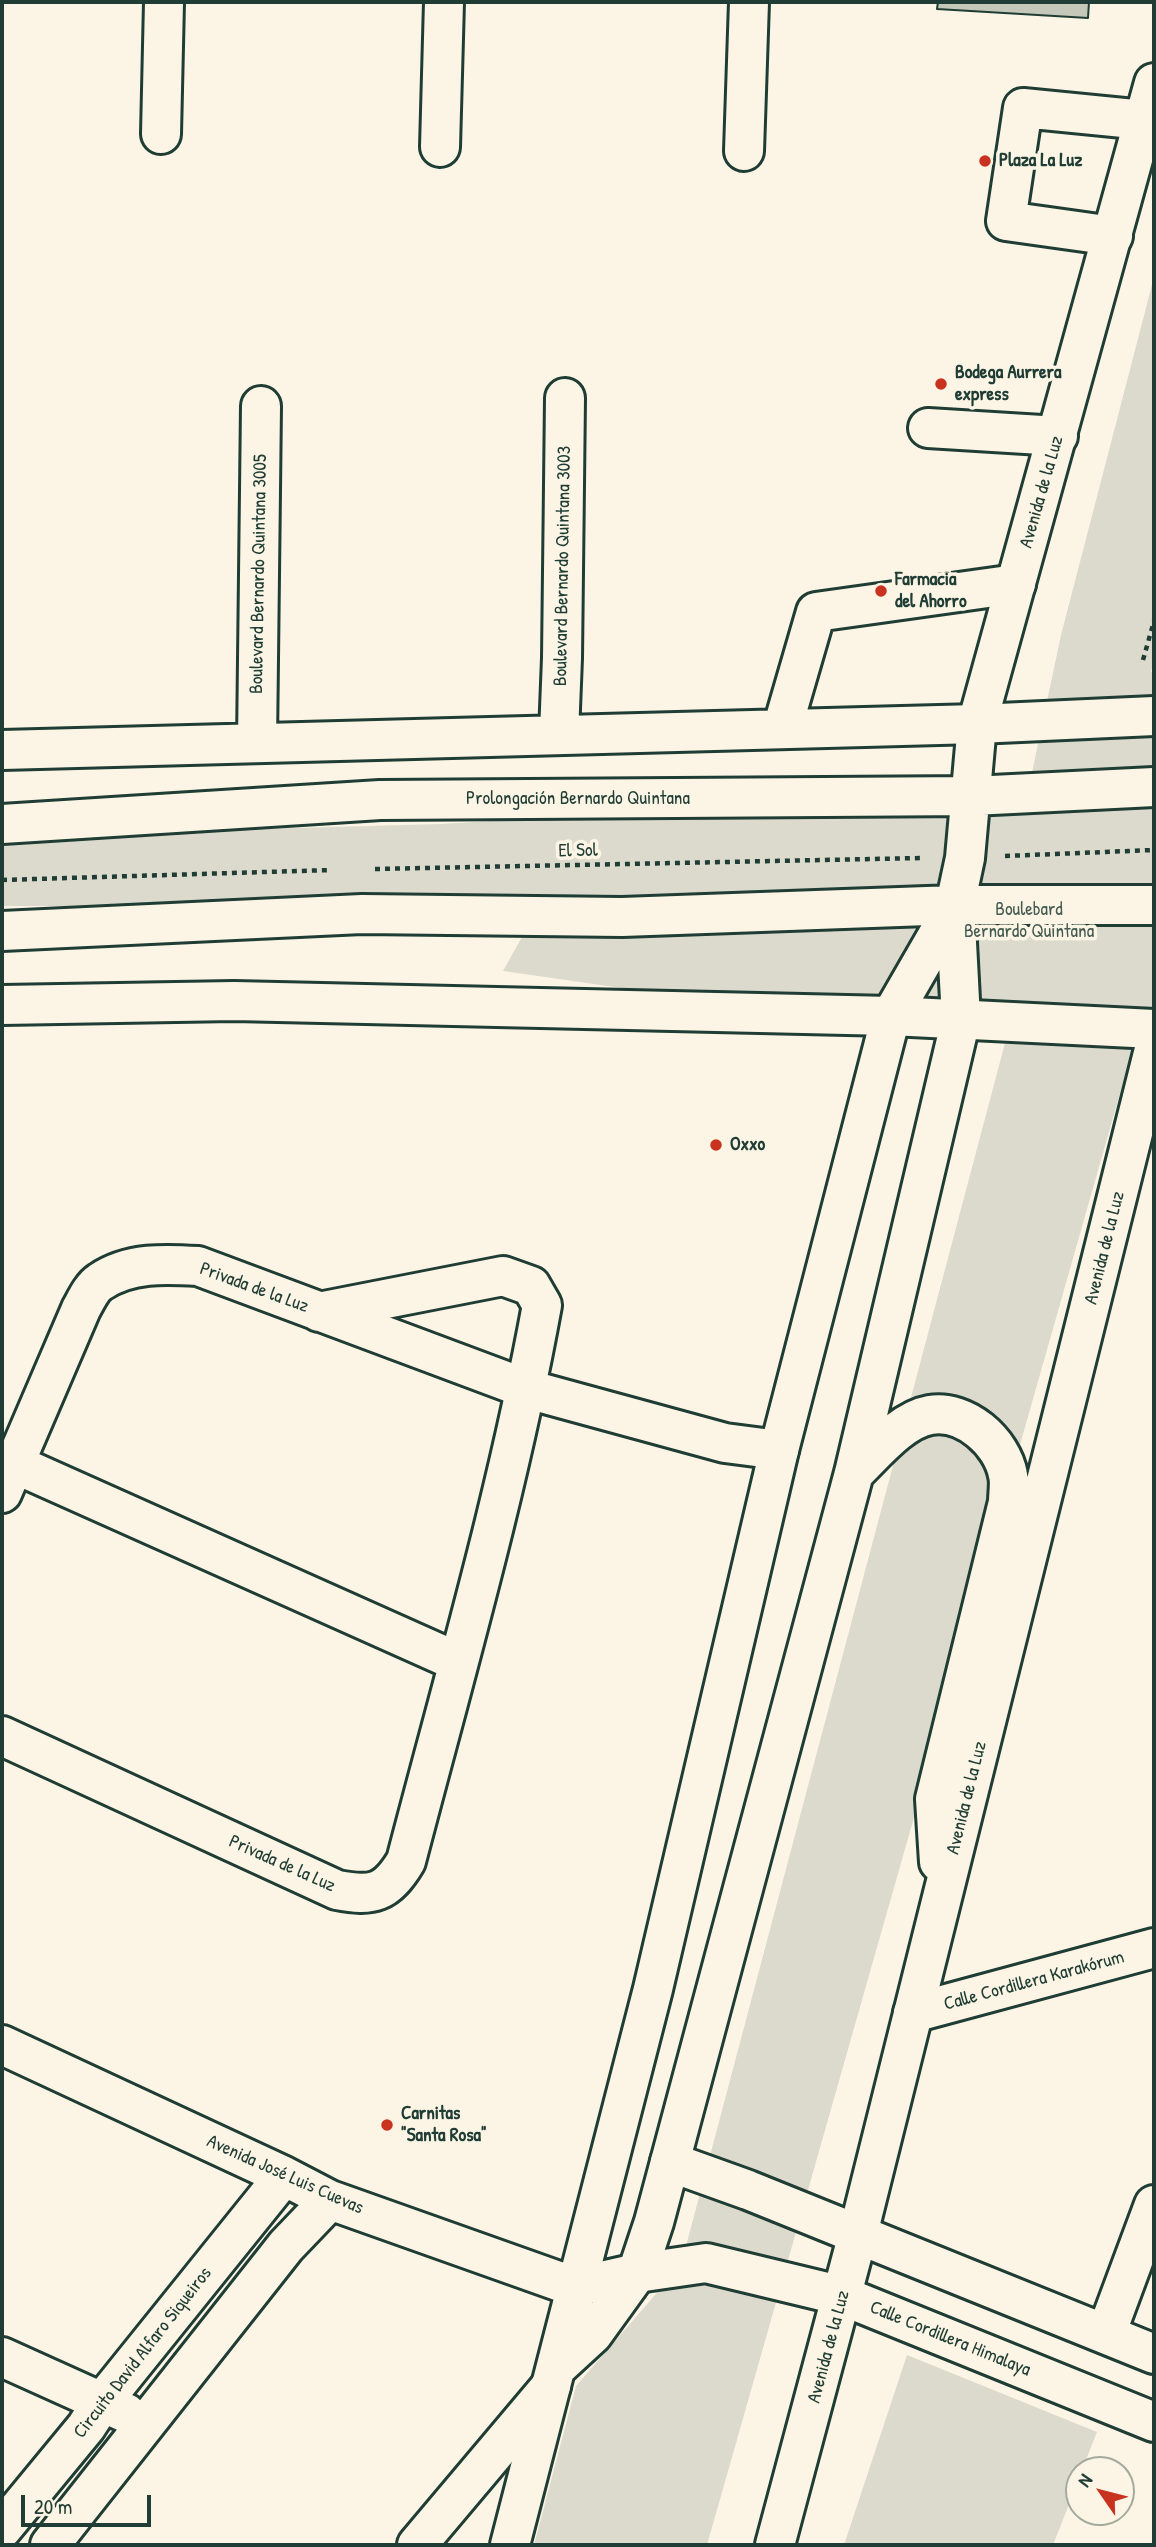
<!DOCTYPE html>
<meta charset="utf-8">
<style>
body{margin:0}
#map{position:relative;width:1156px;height:2547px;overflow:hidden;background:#fcf5e5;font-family:"Patrick Hand",sans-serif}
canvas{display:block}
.frame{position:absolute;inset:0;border:4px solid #1f3d34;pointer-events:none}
.north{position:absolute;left:1065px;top:2456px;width:70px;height:70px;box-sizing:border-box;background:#fcf5e5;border:2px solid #a4ab9e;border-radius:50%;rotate:305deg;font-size:19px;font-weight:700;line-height:28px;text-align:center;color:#1f3d34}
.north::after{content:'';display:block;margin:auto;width:24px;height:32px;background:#c8321e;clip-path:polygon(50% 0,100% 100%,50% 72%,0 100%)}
.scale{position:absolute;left:21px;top:2495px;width:130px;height:32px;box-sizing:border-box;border:4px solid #1f3d34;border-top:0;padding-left:9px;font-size:21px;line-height:24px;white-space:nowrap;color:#1f3d34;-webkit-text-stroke:5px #fcf5e5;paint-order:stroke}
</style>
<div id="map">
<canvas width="1156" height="2547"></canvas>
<div class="frame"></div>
<div class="north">N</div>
<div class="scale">20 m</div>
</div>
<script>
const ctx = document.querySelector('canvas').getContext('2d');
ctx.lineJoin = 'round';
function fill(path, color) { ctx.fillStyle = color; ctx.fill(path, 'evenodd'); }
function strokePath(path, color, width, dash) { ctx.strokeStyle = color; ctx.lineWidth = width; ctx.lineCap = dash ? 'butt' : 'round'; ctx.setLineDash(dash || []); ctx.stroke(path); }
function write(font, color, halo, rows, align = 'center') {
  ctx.font = font + ' "Patrick Hand",sans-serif'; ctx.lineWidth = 7; ctx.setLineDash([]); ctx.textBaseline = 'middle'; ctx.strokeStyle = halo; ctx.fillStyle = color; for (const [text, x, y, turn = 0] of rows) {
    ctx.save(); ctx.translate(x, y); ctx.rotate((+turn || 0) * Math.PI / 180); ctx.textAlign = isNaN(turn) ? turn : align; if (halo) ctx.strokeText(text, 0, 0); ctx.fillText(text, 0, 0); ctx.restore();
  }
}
const green = new Path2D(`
 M1154,277V661L1151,672L1154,673V1048L1132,1051L707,2545H534L576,2386L681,2265L1005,1043L503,971L527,928L286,906H2V836L441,824L693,809L1027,796L1061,635Z
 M907,2355L1097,2432L1082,2470H1079V2479L1053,2545H844Z`);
const building = new Path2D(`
 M938,2H1089L1088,18L937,9Z`);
const path = new Path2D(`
 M1143,660L1154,621
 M1005,856L1154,850
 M375,869L923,858
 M2,880L331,870`);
const minor = new Path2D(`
 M161,134L164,2
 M440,147L444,2
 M744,151L749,2
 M1113,236L1006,221L1023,108L1144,120
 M928,428L1058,436
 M782,729L816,612L1016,584
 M559,734L562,658L565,398
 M257,743L261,406
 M2,750L977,724L1154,716
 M2,1005L234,1001L891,1016L1154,1029
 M15,1464L458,1662
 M2,1493L81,1309C86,1300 92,1287 100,1282C129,1262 166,1264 198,1266L527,1389L725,1443L779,1450
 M2,1736L337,1890C373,1897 387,1893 406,1861C454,1677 508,1492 542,1305L531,1286L503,1276L319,1312
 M913,2013L1154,1948
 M2,2045L284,2176L330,2200L575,2287L637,2273L706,2263L843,2296L1154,2422
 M670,2162L748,2190L1154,2354
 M1106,2334L1154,2205
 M2,2357L126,2413
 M2,2529L86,2427L103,2401L284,2176
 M50,2545L286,2246L330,2200
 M417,2545L551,2386`);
const major = new Path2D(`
 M2,824L380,800L972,796L1154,787
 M2,931L362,914L622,917L955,905H1154
 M854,1473C875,1453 901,1420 930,1415C965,1409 1002,1442 1008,1475C1010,1483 1008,1493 1008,1502L935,1799L939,1862
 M556,2368L593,2334L637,2273L654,2222L854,1473L961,1019L955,905L965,858L977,724L1154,83
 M510,2545L653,1989L779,1450L891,1016L955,905
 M775,2545L858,2234L1154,1049`);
const markers = [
 [985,161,7,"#c8321e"],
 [941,384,7,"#c8321e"],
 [881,591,7,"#c8321e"],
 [716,1145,7,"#c8321e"],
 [387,2125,7,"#c8321e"]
];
const poiNames = [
 ["Plaza La Luz",999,161],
 ["Bodega Aurrera",955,373],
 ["express",955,395],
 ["Farmacia",895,580],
 ["del Ahorro",895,602],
 ["Oxxo",730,1145],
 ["Carnitas",401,2114],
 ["\"Santa Rosa\"",401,2136]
];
const streetNames = [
 ["Avenida de la Luz",1042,492,-74],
 ["Boulevard Bernardo Quintana 3003",563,566,-89],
 ["Boulevard Bernardo Quintana 3005",259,574,-89],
 ["Prolongación Bernardo Quintana",578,799],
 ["El Sol",578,851,-1],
 ["Avenida de la Luz",1105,1248,-76],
 ["Privada de la Luz",254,1288,20],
 ["Avenida de la Luz",967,1798,-76],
 ["Privada de la Luz",282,1864,24],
 ["Calle Cordillera Karakórum",1034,1981,-15],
 ["Avenida José Luis Cuevas",285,2175,24],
 ["Calle Cordillera Himalaya",950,2339,22],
 ["Avenida de la Luz",829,2347,-75],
 ["Circuito David Alfaro Siqueiros",143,2353,-52]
];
const parkNames = [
 ["Boulebard",1029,910],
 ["Bernardo Quintana",1029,932]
];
fill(green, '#dcdacc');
fill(building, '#c5c7b9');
strokePath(building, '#1f3d34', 2);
strokePath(minor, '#1f3d34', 44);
strokePath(major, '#1f3d34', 44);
strokePath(path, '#1f3d34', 4.5, [5, 5]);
strokePath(minor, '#fcf5e5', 38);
strokePath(major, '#fcf5e5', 38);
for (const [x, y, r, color] of markers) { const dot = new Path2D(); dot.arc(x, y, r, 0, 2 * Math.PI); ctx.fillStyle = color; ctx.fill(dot); strokePath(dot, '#fcf5e5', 2.5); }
write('bold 19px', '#1f3d34', '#fcf5e5', poiNames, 'left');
write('19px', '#1f3d34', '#fcf5e5', streetNames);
write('19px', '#455c52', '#fcf5e5', parkNames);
</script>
